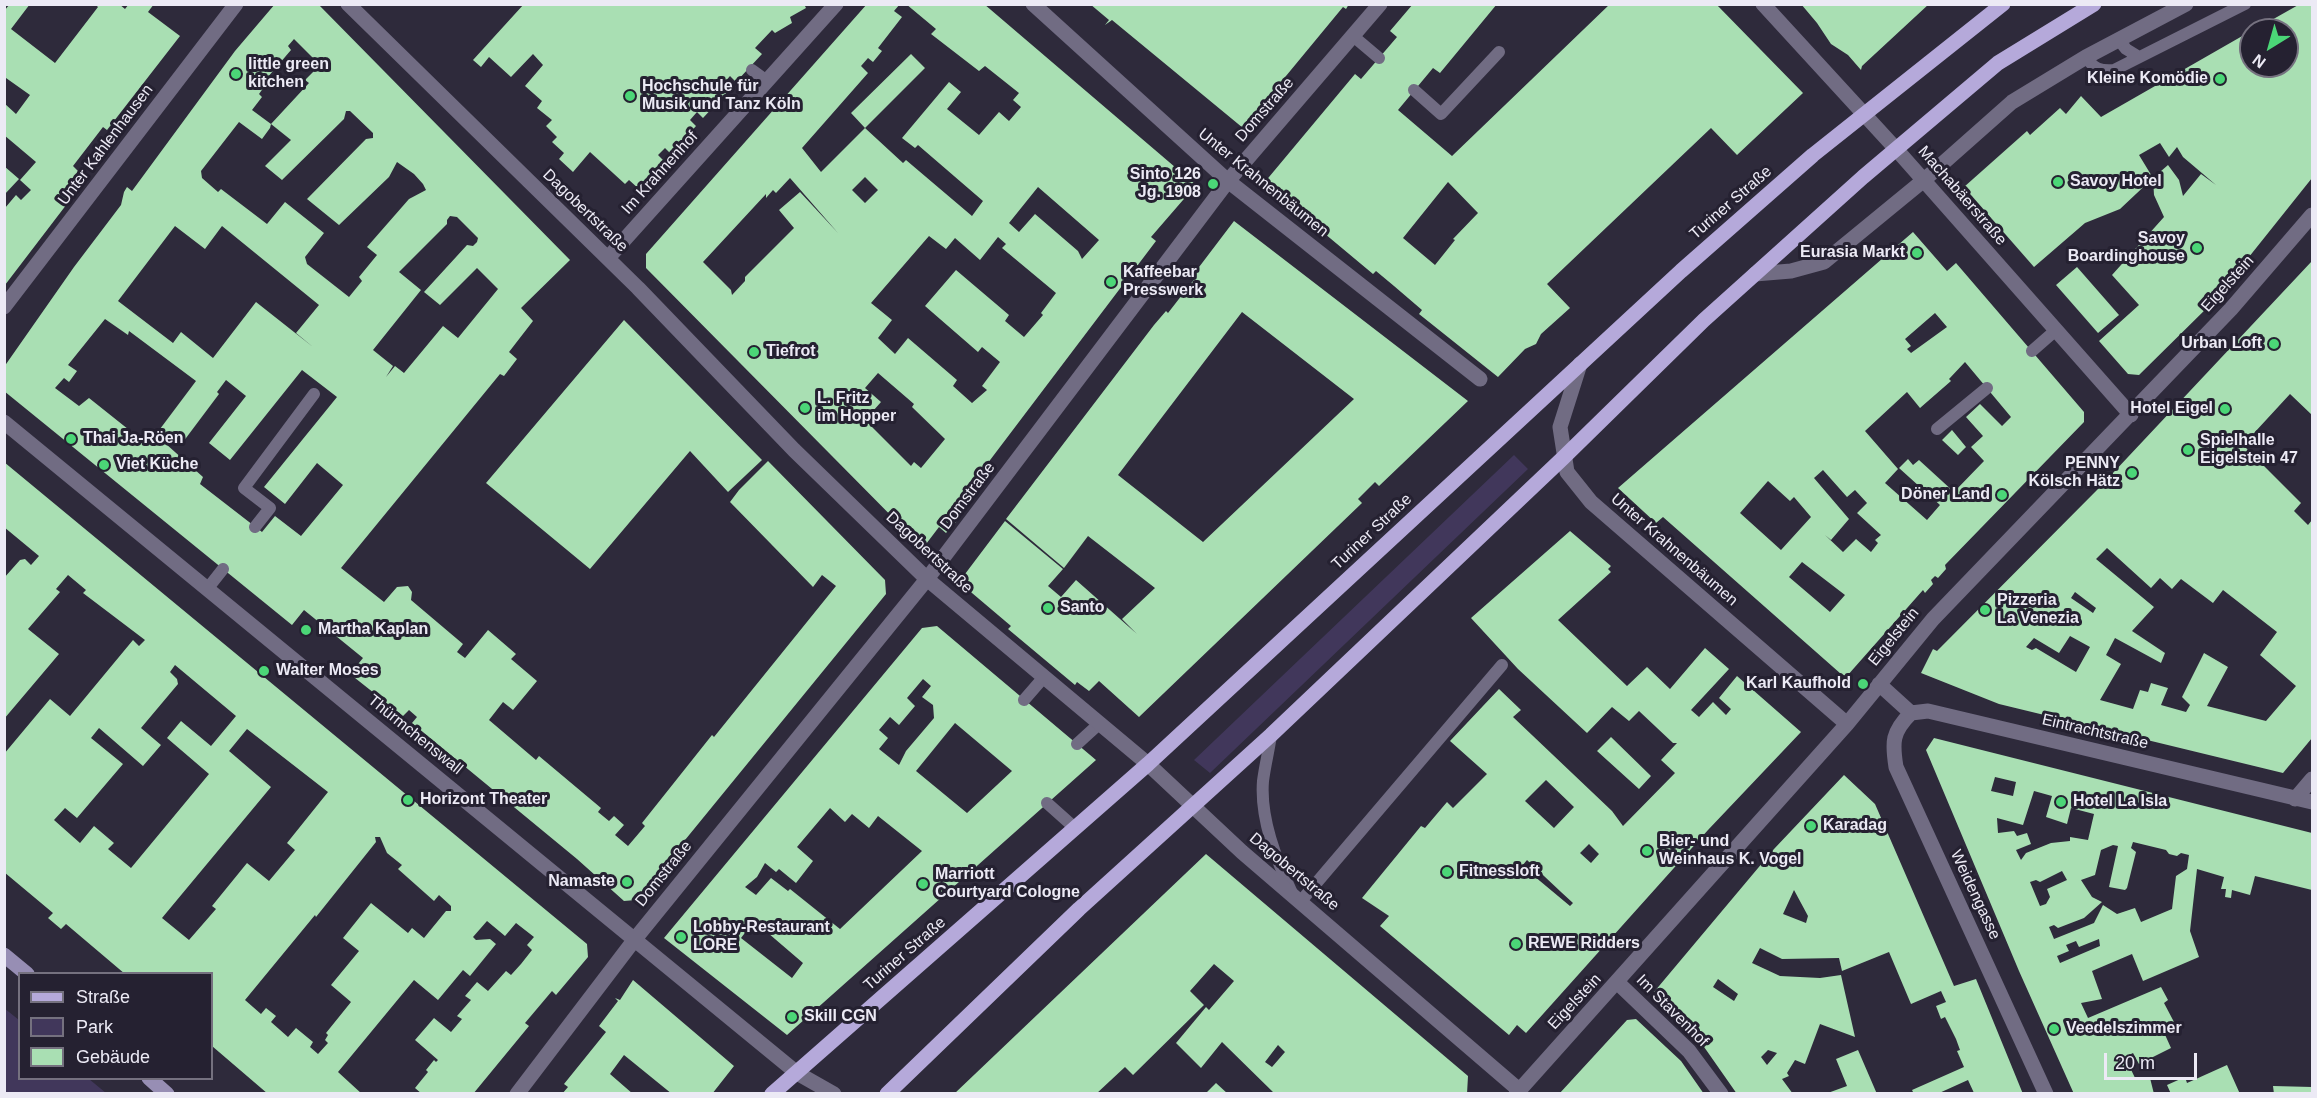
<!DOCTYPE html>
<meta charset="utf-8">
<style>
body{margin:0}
#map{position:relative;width:2317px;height:1098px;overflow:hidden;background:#2e2a3b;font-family:Helvetica,sans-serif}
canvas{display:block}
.frame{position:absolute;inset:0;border:6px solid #eceaf5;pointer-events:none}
.legend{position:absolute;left:18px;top:972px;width:195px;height:108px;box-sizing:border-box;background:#252131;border:2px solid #75717f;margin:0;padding:8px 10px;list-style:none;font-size:18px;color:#eceaf5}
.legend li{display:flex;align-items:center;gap:12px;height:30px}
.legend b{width:30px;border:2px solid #75717f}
.north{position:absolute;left:2239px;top:18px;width:60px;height:60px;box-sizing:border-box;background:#252131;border:2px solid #75717f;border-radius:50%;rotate:217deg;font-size:16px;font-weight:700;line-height:24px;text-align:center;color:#eceaf5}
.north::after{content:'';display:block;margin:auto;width:21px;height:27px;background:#4bd677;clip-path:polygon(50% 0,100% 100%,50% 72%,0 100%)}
.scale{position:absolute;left:2104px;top:1053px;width:93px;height:27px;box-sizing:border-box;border:3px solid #eceaf5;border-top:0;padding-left:8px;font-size:18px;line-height:21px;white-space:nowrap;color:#eceaf5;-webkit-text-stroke:4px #252131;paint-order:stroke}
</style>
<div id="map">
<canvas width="2317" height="1098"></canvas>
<div class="frame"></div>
<ul class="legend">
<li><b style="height:8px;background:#b5a9da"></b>Straße</li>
<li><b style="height:16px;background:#41375b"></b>Park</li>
<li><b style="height:16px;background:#a9dfb3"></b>Gebäude</li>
</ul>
<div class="north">N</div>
<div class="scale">20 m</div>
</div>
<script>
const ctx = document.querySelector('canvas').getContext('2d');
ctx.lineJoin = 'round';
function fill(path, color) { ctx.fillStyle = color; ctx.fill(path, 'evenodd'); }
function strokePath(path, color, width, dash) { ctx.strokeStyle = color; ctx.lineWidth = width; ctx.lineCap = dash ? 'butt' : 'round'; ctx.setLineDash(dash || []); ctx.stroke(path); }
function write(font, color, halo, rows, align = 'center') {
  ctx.font = font + ' Helvetica,sans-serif'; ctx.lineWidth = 6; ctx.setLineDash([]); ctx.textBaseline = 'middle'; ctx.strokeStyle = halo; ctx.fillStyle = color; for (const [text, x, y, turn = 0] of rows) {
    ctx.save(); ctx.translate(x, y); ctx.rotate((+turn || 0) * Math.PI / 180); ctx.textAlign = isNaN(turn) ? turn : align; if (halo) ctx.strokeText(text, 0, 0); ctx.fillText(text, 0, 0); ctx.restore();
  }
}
const green = new Path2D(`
 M1514,455L1528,469L1210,773L1194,760Z
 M4,1008L19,1020L20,1078L89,1079L106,1093H5Z`);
const building = new Path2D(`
 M10,4H30L11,29L55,63L98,7L95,4H119L125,9L129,4H154L148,12L180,36L107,130L103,127L73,166L86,179L5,285V208L16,195L21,200L31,190L20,180L36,162L4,135V103L16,114L30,95L6,78L4,80V11Z
 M275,4H318L570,260L521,308L533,321L509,352L517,359L504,376L500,374L341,568L384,602L397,587L408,586L412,592L411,600L463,644L457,652L465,658L488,630L516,654L511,659L537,681L513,710L503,702L489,720L536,760L539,756L601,808L598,812L609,821L614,816L624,825L615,835L628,846L645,826L642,823L712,735L714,737L836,586L822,575L813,587L730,502L739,490L768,461L885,580L886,594L636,900L624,901L577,859L412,723L417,717L409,710L403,716L350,674L363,658L304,610L292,625L4,391V367L74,267L121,205L124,192L127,187L132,191L235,51ZM294,39L320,65L305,80L309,83L271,124L291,140L265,166L282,180L344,119L346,111H350L373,133V138L366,139L307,199L339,225L389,177L397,162L414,174L423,184L426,190L409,199L367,247L377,255L359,277L362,281L349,297L307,264L305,257L324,233L285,202L267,224L221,189L218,192L202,178L201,171L239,122L262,139L270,128L271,124L252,110L262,97L259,94L269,80L267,78L291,50L288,46ZM450,216L457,217L478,238L477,242L473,246L467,245L424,292L440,305L477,268L498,289L458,338L443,326L404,373L395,366L386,377L393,366L373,350L421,290L399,272L447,224V220ZM175,226L205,249L222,226L319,305L296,333L313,347L256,302L213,358L181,332L173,343L118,301ZM105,319L128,335L129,331L196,381L148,445L89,398L79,406L55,388L64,378L69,382L77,371L68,365ZM302,370L337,397L264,487L285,504L317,463L343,485L301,536L275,516L262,532L200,484L203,477L166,444L171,438L177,442H183L219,394L217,392L226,380L246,396L209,443L230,460Z
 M524,4H804L806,8L790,17L792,23L775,33L772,30L755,48L762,54L736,82L730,76L723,84L729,90L703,118L697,112L690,120L696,126L671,154L665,148L658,155L665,162L639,189L629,180L625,184L590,152L573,172L559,159L564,153L552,142L557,137L546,126L552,120L537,108L542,101L525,86L543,65L533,54L511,77L489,57L481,67L473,60Z
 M867,4H900L894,11L902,17L878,48L882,51L873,62L868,58L861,66L868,73L802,148L821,172L865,128L903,163L906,160L972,216L983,201L918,145L915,148L902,138L949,82L961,92L947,109L979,135L999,112L1009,121L1021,107L1013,100L1019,93L985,66L979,71L931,34L936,29L906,4H984L1196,185L1151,237L1156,241L953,509L961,516L946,533L939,527L923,548L646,268V254ZM865,177L878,190L865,203L852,190ZM790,178L838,233L800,192L779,210L794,228L745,277V281L732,295L731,290L703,262L766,194V198L773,190L776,193ZM1038,187L1099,240L1082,259L1078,251L1035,214L1019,232L1009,223ZM929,236L946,249L955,238L980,260L998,237L1006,244L1002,248L1056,293L1041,313L1043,315L1024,337L1005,321L1009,315L956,270L925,306L978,352L982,347L1000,362L982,386L987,390L972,403L953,386L957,380L908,338L895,354L878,338L892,320L871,303ZM878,373L914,404L912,407L945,439L921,468L914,462L911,466L865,420L881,402L865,388Z
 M1090,4H1349L1346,9L1343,7L1243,128L1112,20L1105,25L1109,20Z
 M1413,4H1497L1440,73L1433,68L1398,110L1452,156L1610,4H1716L1803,93L1737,155L1711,128L1547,284L1570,308L1541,334L1536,344L1525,349L1498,377L1419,314L1422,310L1394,286L1376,271L1373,274L1264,183L1355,74L1361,79L1397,37L1390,31ZM1448,182L1478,213L1453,239L1455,240L1435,265L1403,238Z
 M1801,4H1929L1862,66L1861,70L1848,55L1831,44L1817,23Z
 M2300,4H2312V178L2213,302L2139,375L2128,374L2099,341L2139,305L2112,275L2164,217L2154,195L2153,178L2168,165L2179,180L2183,196L2201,174L2216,185L2183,157L2177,147L2169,157L2160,143L2139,155L2153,178L2120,209L2085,223L2034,267L1964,187L2027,131L2030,135L2060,108L2066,114L2081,96L2101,117L2251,31V66H2287V30H2254Z
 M911,54L925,68L865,128L851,113Z
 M4,166L19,179L4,195Z
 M1234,221L1468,401L1379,486L1375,482L1358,499L1362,503L1139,717L1099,681L1089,691L1077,682L1075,685L1008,629L1011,626L959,582L1005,521L1063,569L1048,586L1061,597L1076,580L1137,634L1122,619L1155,588L1088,536L1064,568L1006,519L1154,325L1166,311L1168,313L1196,277L1193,275ZM1242,312L1354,399L1203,542L1118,475Z
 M1913,232L1947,271L1956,263L2084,412V422L1945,565L1946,569L1938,578L1935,576L1931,580L1933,584L1925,593L1923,590L1847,676L1841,674L1663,517L1656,523L1618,488ZM1935,313L1947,327L1911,353L1907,349L1911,346L1905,339ZM1965,362L2011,417L2002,426L1980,404L1966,417L1983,436L1971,447L1984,461L1954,492L1919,460L1913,465L1908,459L1899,468L1940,505L1927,520L1885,483L1898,469L1865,431L1907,392L1920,408L1951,381L1949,379ZM1823,470L1847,497L1855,490L1867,503L1857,513L1881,535L1875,540L1878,543L1871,552L1856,539L1843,552L1825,535L1831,540L1849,519L1814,478ZM1768,481L1790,501L1794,497L1811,517L1781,550L1740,513ZM1802,562L1845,595L1830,612L1789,577Z
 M2312,261V415L2290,394L2243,445L2301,503L2294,511L2308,525L2312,520V738L2283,773L1999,704L1921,673L1933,649L1937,651L2097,490ZM2107,548L2151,588L2160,578L2172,589L2181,579L2213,603L2223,590L2277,632L2260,655L2296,686L2266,721L2207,706L2228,667L2204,653L2182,697L2190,705L2186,712L2161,705L2168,688L2151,683L2148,692L2140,690L2133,709L2100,700L2121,664L2106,655L2115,638L2161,663L2165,653L2132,631L2154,607L2096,559ZM2075,592L2096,608L2093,613L2071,598ZM2070,636L2090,647L2076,672L2036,648L2032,650L2026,647L2034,638L2059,653Z
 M2077,267L2119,315L2098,333L2056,285Z
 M624,320L762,460L728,492L690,451L590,569L486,483Z
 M1952,430L1966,447L1958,455L1942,440Z
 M4,462L587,944L588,957L556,995L552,991L525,1023L529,1026L473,1094H422L415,1088L428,1072L426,1070L434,1060L436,1062L438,1060L415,1040L434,1018L451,1032L462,1019L457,1016L471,1000L465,996L477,982L488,991L506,971L511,975L521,964L532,950L527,945L534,937L516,923L505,936L487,921L473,937L476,940L490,939L496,944L470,976L463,970L438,1000L414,980L338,1072L362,1094H268L212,1046V974H125L66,924L61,929L48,918L53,913L4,872V754L50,699L70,716L133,640L139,646L145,640L83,593L86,590L68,575L56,589L60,592L28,629L59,654L4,719V578L20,560L25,559L31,565L39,556L4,527ZM175,665L236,716L211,746L181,721L167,738L209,774L131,868L108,849L114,843L94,826L80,843L54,820L65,808L77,818L123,764L91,738L99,728L143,766L161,745L141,728L178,684L177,679L170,672ZM247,729L328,792L287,843L295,850L269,881L247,863L212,906L216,909L189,940L162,918L271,787L229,751ZM375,837H380L387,853L402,865L398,869L434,901L439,895L451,906V911H446L424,938L412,928L408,933L371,903L343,938L359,951L331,985L351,1002L326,1033L328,1035L325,1040L328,1043L318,1054L310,1047L313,1042L296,1028L288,1037L271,1022L276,1016L266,1008L261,1014L245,1000L315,915L316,917L376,842Z
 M1570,531L1611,566L1608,569L1611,572L1558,620L1627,686L1647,667L1670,689L1705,648L1729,669L1691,710L1699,717L1713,702L1726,715L1731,709L1719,698L1737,676L1801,732L1708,830L1526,1033L1517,1025L1509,1035L1380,926L1389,916L1362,898L1421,826L1425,828L1447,802L1453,808L1487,774L1450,741L1499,689L1521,710L1513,717L1612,811L1623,826L1675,773L1661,760L1677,743H1673L1639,711L1629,721L1612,707L1587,733L1518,669L1471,618ZM1546,780L1574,807L1554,828L1525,801ZM1589,844L1599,854L1591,863L1580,853ZM1527,860L1561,892L1573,903L1570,906L1522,866Z
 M937,626L1096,760L787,1035L664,938L922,628ZM923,679L931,686L922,697L933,705L934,718L906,751L899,765L879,749L888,738L879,730L890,717L899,725L915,706L907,698ZM955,723L1012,771L967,813L916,771ZM830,808L845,822L852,814L869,828L878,816L922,851L840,929L790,889L788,891L771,878L756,895L745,887L757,877L765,863L776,872L779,869L796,883L813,861L797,847ZM754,921L803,963L792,978L741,938Z
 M1611,737L1651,776L1639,789L1597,751Z
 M1934,738L2312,833V890L2255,876L2250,895L2232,890L2231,898L2225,897L2226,889H2221L2224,877L2197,869L2190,931L2199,957L2143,981L2132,954L2092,971L2102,999L2081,1003L2088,1018L2161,987L2168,1000L2164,1003L2174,1022L2162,1028L2171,1048L2139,1064L2133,1053L2125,1057L2136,1080L2150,1078L2154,1094H2074L2019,971L1926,750ZM1995,777L2016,782L2013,796L1991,791ZM2034,791L2052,796L2046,817L2067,824L2071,808L2094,814L2088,840L2070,837V841L2051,843L2026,853L2021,860L2016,850L2031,844L2027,833L2017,836L2014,831L1998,833L1997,818L2023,825ZM2133,842L2166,850L2169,854L2177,856L2181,853L2189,855L2187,869L2176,876L2172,909L2141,922L2135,908L2117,914L2103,905L2094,923L2054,939L2049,927L2054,925L2058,928L2084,918L2102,902L2092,897L2081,880L2095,875L2101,850L2113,845L2118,846L2109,887L2125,890L2127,888L2136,852L2131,848ZM2062,871L2067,880L2047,889L2050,897L2046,904L2040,906L2030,882L2036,880L2040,882ZM2099,939L2100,946L2060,963L2057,956L2069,951L2066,945L2076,941L2079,947Z
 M1844,775L1875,804L1954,986L1976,979L2023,1094L1974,1093L1968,1080L1937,1094H1914L1912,1090L1964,1067L1957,1051L1960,1050L1956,1039L1945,1017L1941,1019L1936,1006L1946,1002L1941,991L1911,1004L1889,952L1842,971L1839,958L1782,959L1760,948L1752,963L1780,976L1820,978L1841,975L1855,1037L1820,1024L1805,1064L1795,1060L1787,1073L1789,1076L1782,1079L1793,1094H1737L1702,1044L1654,1000V992L1774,849ZM1794,890L1808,916L1806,923L1783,914ZM1718,979L1738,994L1734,1001L1713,987ZM1768,1050L1777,1053L1767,1065L1761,1057Z
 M1206,854L1468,1076L1467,1094H1275L1222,1042L1201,1068L1176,1043L1206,1007L1209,1010L1234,981L1214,964L1190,991L1204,1005L1133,1075L1125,1067L1096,1094H954ZM1278,1045L1285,1052L1272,1067L1265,1062Z
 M633,980L734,1066L712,1094H672L624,1055L610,1074L633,1094H562L568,1087L564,1084L606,1032L599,1026L618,1001L615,998L620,1000Z
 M1636,1019L1681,1061L1704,1094H1559L1627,1020Z
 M1858,1050L1877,1094H1825L1847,1086L1836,1059Z
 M2227,1065L2240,1094H2171L2167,1085L2185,1077L2187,1083Z
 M1216,1083L1228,1094H1205Z
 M2273,1086L2312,1087V1094H2274Z`);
const service = new Path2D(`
 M1353,36L1379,58
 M2119,40L2126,49L2139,57
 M2086,57C2094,69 2100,71 2114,70L2245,4
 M752,70L767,81
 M1414,90L1441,114L1499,52
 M2032,351L2056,330
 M1937,429L1987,388
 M255,527L270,508L244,488L314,394
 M208,588L223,569
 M1024,700L1044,677
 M1271,735C1269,750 1265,765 1263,781C1260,819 1276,859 1292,893
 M1077,744L1100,723
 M1047,803L1075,828
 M1301,901L1502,665`);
const minor = new Path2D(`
 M348,4L638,288L794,450L927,579L1148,764L1242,852L1519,1090
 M1033,4L1228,181L1480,379
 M1763,4L1896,149L2131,415
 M608,258L836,4
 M1755,274L1791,271L1824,262L1924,180L2012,102L2086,57L2186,4
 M4,307L236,4
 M1580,364L1560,427L1567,472L1591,502L1847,724
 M4,422L797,1073L834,1094
 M1879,684L1911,713
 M1911,713C1892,732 1892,742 1896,767L2046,1094
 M1911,713L1928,711L2312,802
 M2295,799L2312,779
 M1618,983L1689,1051L1721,1094
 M517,1094L635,939L927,579L1228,181L1380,4
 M1516,1094L1847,724L1933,619L2231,309L2312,215`);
const secondary = new Path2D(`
 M4,955L27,974
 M149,1078L167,1094`);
const primary = new Path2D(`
 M772,1094L1148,764L1681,271L1813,155L2003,4
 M887,1094L1079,909L1271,735L1563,458L1704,320L1863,177L1998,63L2094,4`);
const markers = [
 [236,74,6,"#4bd677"],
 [2220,79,6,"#4bd677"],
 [630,96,6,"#4bd677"],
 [2058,182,6,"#4bd677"],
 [1213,184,6,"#4bd677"],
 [2197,248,6,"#4bd677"],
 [1917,253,6,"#4bd677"],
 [1111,282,6,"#4bd677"],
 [2274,344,6,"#4bd677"],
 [754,352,6,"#4bd677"],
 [805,408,6,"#4bd677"],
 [2225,409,6,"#4bd677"],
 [71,439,6,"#4bd677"],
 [2188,450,6,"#4bd677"],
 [104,465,6,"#4bd677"],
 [2132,473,6,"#4bd677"],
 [2002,495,6,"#4bd677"],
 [1048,608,6,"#4bd677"],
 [1985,610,6,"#4bd677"],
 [306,630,6,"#4bd677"],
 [264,671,6,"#4bd677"],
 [1863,684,6,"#4bd677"],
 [408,800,6,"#4bd677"],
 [2061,802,6,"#4bd677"],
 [1811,826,6,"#4bd677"],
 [1647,851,6,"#4bd677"],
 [1447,872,6,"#4bd677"],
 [627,882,6,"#4bd677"],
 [923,884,6,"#4bd677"],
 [681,937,6,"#4bd677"],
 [1516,944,6,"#4bd677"],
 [792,1017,6,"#4bd677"],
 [2054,1029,6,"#4bd677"]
];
const poiNames = [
 ["little green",248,65],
 ["kitchen",248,83],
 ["Kleine Komödie",2208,79,"right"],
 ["Hochschule für",642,87],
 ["Musik und Tanz Köln",642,105],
 ["Sinto 126",1201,175,"right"],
 ["Jg. 1908",1201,193,"right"],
 ["Savoy Hotel",2070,182],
 ["Savoy",2185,239,"right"],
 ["Boardinghouse",2185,257,"right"],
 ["Eurasia Markt",1905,253,"right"],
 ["Kaffeebar",1123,273],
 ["Presswerk",1123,291],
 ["Urban Loft",2262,344,"right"],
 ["Tiefrot",766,352],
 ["L. Fritz",817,399],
 ["im Hopper",817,417],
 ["Hotel Eigel",2213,409,"right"],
 ["Thai Ja-Röen",83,439],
 ["Spielhalle",2200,441],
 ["Eigelstein 47",2200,459],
 ["PENNY",2120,464,"right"],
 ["Kölsch Hätz",2120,482,"right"],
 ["Viet Küche",116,465],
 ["Döner Land",1990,495,"right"],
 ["Pizzeria",1997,601],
 ["La Venezia",1997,619],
 ["Santo",1060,608],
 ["Martha Kaplan",318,630],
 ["Walter Moses",276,671],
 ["Karl Kaufhold",1851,684,"right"],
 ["Horizont Theater",420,800],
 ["Hotel La Isla",2073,802],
 ["Karadag",1823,826],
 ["Bier- und",1659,842],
 ["Weinhaus K. Vogel",1659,860],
 ["Fitnessloft",1459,872],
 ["Marriott",935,875],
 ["Courtyard Cologne",935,893],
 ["Namaste",615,882,"right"],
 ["Lobby-Restaurant",693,928],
 ["LORE",693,946],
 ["REWE Ridders",1528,944],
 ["Skill CGN",804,1017],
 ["Veedelszimmer",2066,1029]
];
const streetNames = [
 ["Domstraße",1265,110,-49],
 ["Unter Kahlenhausen",106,145,-53],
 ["Im Krahnenhof",660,173,-48],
 ["Unter Krahnenbäumen",1263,183,39],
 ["Machabäerstraße",1962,196,49],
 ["Turiner Straße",1731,203,-41],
 ["Dagobertstraße",585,211,44],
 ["Eigelstein",2228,284,-48],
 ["Domstraße",968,496,-53],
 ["Turiner Straße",1372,532,-43],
 ["Unter Krahnenbäumen",1674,550,41],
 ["Dagobertstraße",929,553,43],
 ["Eigelstein",1894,637,-51],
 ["Eintrachtstraße",2095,732,13],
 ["Thürmchenswall",415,735,39],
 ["Dagobertstraße",1294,872,40],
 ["Domstraße",664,874,-51],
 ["Weidengasse",1975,895,65],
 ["Turiner Straße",905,954,-41],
 ["Eigelstein",1575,1002,-47],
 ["Im Stavenhof",1672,1011,45]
];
fill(green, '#41375b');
fill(building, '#a9dfb3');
strokePath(service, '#716c83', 12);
strokePath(minor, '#716c83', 15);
strokePath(secondary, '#978eb4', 15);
strokePath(primary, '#b5a9da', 15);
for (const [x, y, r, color] of markers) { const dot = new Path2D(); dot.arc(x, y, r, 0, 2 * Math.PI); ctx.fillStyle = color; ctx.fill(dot); strokePath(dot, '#252131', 2); }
write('bold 16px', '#eceaf5', '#252131', poiNames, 'left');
write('16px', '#eceaf5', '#252131', streetNames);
</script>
